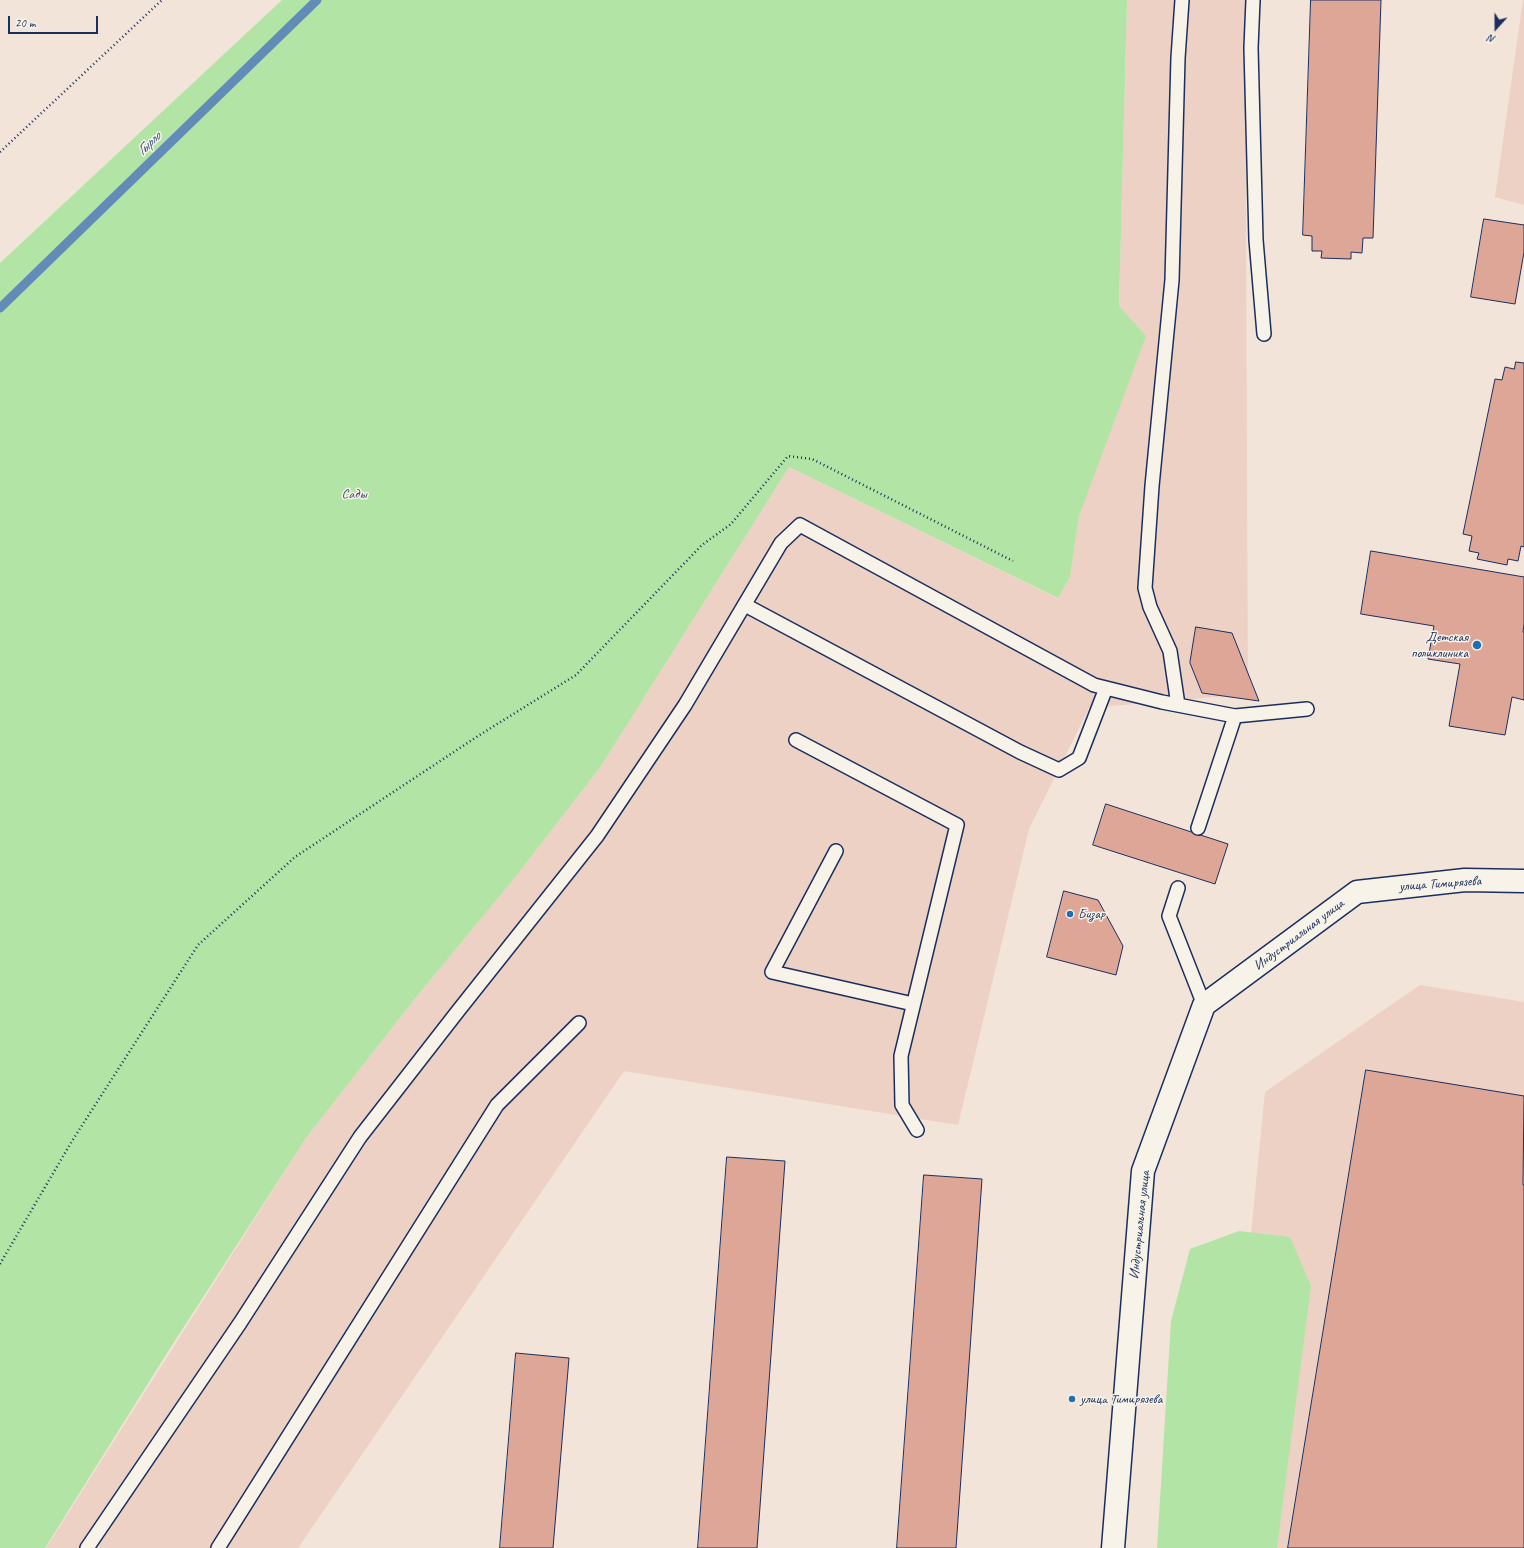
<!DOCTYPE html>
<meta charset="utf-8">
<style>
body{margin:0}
#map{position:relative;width:1524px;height:1548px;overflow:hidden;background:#f2e4d8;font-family:Caveat,sans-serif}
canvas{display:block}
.north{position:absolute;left:1476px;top:8px;width:40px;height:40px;-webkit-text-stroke:3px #f7f3e8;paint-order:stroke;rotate:201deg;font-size:11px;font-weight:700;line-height:16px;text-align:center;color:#1b2f5e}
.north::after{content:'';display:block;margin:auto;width:14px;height:18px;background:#1b2f5e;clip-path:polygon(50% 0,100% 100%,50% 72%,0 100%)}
.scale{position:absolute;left:8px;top:16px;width:90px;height:18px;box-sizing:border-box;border:2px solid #1b2f5e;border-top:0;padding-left:5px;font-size:12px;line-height:14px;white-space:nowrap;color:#1b2f5e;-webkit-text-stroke:3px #f7f3e8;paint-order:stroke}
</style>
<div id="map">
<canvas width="1524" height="1548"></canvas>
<div class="north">N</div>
<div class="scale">20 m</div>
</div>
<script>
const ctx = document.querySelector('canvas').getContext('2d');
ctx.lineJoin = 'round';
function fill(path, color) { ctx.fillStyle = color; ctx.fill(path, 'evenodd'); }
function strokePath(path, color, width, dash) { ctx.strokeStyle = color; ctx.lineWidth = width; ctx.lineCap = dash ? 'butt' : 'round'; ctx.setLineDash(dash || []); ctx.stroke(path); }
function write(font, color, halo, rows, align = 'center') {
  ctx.font = font + ' Caveat,sans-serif'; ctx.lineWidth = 3; ctx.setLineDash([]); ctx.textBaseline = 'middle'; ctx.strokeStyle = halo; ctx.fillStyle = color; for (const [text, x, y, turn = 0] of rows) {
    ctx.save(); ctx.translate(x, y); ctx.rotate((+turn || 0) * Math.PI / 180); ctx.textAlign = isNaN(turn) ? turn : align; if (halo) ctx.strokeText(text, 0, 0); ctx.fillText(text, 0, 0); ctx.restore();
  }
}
const built = new Path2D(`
 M1127,0H1245L1248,694L1089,708L1029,829L958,1125L624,1071L298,1548H46L306,1138L413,1001L517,875L601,766L789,467L1057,598L1070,577L1079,516L1119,306Z
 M1523,0H1524V205L1495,197Z
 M1420,985L1524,1002V1548H1220L1265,1092Z`);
const green = new Path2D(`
 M282,0H1127L1119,306L1146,336L1079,516L1070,577L1058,598L789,467L601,766L517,875L413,1001L306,1138L169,1350L45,1548H0V263Z
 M1239,1231L1290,1237L1311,1286L1277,1548H1157L1171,1321L1190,1249Z`);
const stream = new Path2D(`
 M0,308L317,0`);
const building = new Path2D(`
 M1311,0H1381L1373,238H1363L1362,253L1351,252V259L1321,258L1322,251H1312V236L1303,235Z
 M1484,219L1524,225V252L1515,304L1471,297Z
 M1516,362L1524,363V547L1521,546L1518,561L1508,559L1507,565L1477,559L1479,553L1469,551L1472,536L1463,534L1495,379L1502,380L1505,367L1514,369Z
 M1371,551L1524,577V624L1523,632H1524V700L1512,697L1505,735L1449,726L1460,664L1428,659L1434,626L1361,614Z
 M1196,627L1232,633L1259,701L1202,693L1190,663Z
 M1106,804L1228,844L1215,884L1093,845Z
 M1064,891L1098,900L1123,946L1116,975L1047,957Z
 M1366,1070L1524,1096L1523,1185H1524V1548H1288Z
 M727,1157L785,1161L757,1548H698Z
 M924,1175L982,1179L956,1548H897Z
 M516,1353L569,1358L553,1548H500Z`);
const path = new Path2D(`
 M0,152L162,0
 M0,1264L72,1141L198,945L295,857L478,736L576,675L702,545L731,524L788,456L812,459L1013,561`);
const lane = new Path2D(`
 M1253,0L1251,48L1256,240L1264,334
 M745,605L1020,752L1059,770L1079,758L1106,688
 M1178,705L1170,651L1150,607L1145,588L1152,486L1172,280L1178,58L1182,0
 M796,740L957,825L901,1056L902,1105L917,1130
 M1198,828L1235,716L1307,709
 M836,851L772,972L913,1004
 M1178,888L1169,916L1204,1005
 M87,1548L240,1323L360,1137L458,1011L597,836L685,705L781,543L800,525L1094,685L1162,702L1235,716
 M218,1548L497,1105L579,1023`);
const secondary = new Path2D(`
 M1113,1548L1143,1171L1204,1005L1357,892L1465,880L1524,881`);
const markers = [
 [1477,645,5,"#1f6fb2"],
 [1070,914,4,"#1f6fb2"],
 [1072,1399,4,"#1f6fb2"]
];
const parkNames = [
 ["Сады",354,494]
];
const poiNames = [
 ["Детская",1468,637,"right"],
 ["поликлиника",1468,653,"right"],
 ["Бизар",1078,914],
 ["улица Тимирязева",1080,1399]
];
const streetNames = [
 ["улица Тимирязева",1440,884,-4],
 ["Индустриальная улица",1299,935,-37],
 ["Индустриальная улица",1140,1225,-84]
];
const waterNames = [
 ["Гырло",149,144,-44]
];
fill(built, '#ecd1c4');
fill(green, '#b2e5a5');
strokePath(stream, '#638bb7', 9);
fill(building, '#dea697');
strokePath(building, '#1b2f5e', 1);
strokePath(lane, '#1b2f5e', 16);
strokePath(secondary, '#1b2f5e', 25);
strokePath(path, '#1b2f5e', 2.5, [1, 3]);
strokePath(lane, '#f7f3e8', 13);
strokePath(secondary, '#f7f3e8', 22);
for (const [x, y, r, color] of markers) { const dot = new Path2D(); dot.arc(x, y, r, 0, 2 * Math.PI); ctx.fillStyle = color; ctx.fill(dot); strokePath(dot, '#f7f3e8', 1.5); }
write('14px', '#39536c', '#f7f3e8', parkNames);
write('14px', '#1b2f5e', '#f7f3e8', poiNames, 'left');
write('14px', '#1b2f5e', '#f7f3e8', streetNames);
write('italic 15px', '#395683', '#f7f3e8', waterNames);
</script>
